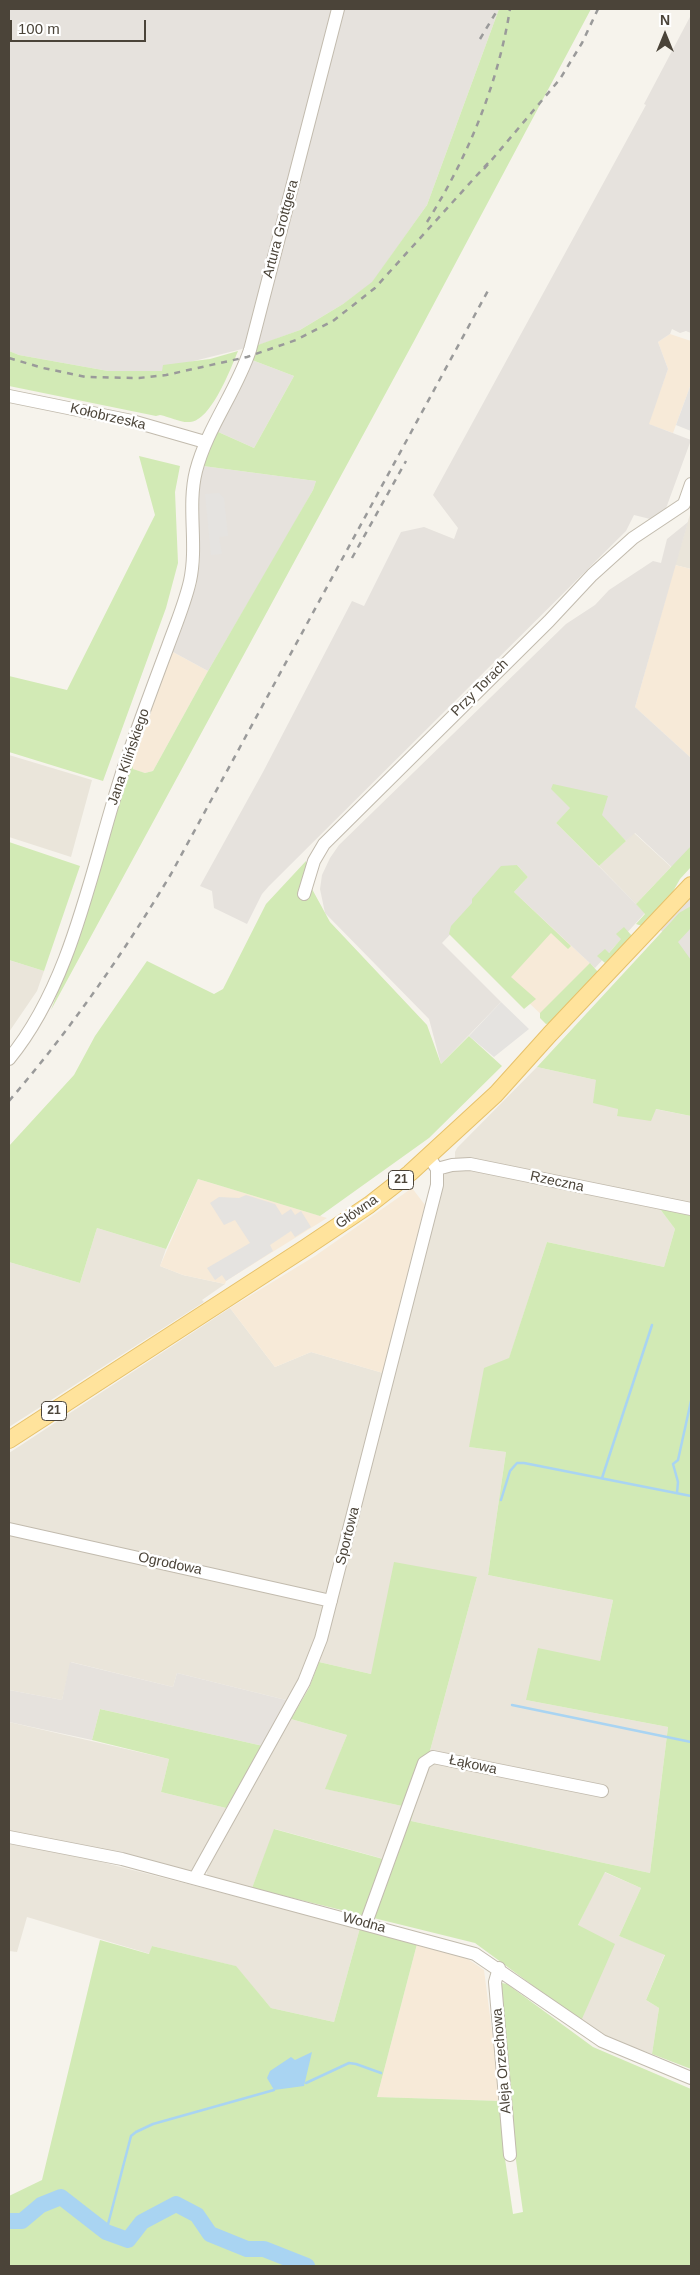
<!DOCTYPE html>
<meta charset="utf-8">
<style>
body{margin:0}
#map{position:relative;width:700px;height:2275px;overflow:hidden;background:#f6f3ec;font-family:Helvetica,sans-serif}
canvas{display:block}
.frame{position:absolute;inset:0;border:10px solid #4b4439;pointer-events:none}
.north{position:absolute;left:640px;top:10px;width:50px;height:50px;-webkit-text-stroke:4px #fff;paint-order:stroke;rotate:0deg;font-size:14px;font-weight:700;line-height:20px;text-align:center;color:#4b4439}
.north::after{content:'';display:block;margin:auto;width:18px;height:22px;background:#4b4439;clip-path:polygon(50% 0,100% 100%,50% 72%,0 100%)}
.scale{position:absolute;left:10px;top:20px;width:136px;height:22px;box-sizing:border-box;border:2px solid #4b4439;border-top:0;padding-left:6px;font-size:15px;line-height:18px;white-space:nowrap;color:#4b4439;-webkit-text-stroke:4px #fff;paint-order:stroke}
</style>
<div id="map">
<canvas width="700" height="2275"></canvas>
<div class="frame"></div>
<div class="north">N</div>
<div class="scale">100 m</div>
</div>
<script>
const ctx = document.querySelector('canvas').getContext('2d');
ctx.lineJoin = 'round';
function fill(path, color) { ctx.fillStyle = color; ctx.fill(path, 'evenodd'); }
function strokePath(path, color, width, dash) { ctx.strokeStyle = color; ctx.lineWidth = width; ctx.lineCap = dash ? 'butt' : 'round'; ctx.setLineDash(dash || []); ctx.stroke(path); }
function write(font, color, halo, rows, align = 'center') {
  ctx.font = font + ' Helvetica,sans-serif'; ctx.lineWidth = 5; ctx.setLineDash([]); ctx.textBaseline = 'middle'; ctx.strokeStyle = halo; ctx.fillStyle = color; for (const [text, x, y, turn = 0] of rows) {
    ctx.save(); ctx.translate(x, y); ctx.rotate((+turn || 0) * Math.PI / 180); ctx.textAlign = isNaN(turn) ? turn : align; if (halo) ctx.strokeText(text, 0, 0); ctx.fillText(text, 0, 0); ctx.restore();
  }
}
const residential = new Path2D(`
 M691,511V569L675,565Z
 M9,755L92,780L71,857L9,837Z
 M634,833L671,867L636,904L599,866Z
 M9,960L44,971L37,991L9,1032Z
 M537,1067L596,1080L618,1109L617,1116L655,1109L691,1116V1206L455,1160V1152L457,1148Z
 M458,1169H478L660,1209L675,1229L664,1267L547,1242L509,1359L469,1447L506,1452L488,1575L613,1600L600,1661L526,1700L668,1727L650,1873L411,1821L477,1577L371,1674L319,1662L328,1635L442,1179L446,1172Z
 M97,1228L166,1249L160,1266L183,1275L225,1284L202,1300L204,1302L9,1427V1262L80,1283Z
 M230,1308L275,1367L311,1352L383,1373L310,1656L290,1701L177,1673L173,1687L71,1662L62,1700L9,1690V1453Z
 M291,1719L347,1735L326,1789L402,1806L384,1859L275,1829L252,1888L208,1877L206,1870Z
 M9,1722L169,1759L161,1792L226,1808L198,1865L189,1872L9,1834Z
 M9,1844L70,1854L360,1928L334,2022L271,2008L235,1966L152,1946L150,1954L27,1917L17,1952L9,1951Z
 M604,1872L641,1888L619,1936L665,1954L646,2000L659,2008L652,2054L605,2037L581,2021L578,1925Z`);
const commercial = new Path2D(`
 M670,334L691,341V384L673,433L648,424L668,369L658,342Z
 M675,565L691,569V758L635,707Z
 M173,648V652L208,671L153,771L145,773L132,769V761Z
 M514,892L595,968L546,1019L474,951Z
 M198,1179L327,1218L226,1281L225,1284L183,1275L160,1266Z
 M412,1188L425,1205L383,1373L311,1352L275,1367L230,1308L315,1256Z
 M417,1944L468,1959L484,1970L501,2101L377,2097Z`);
const industrial = new Path2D(`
 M9,9H499L427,205L372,283L343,304L300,330L262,344L186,363L163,371H108L19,355L9,351Z
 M691,15V333L686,331L680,333L672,329L670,334L658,342L668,369L649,424L691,440L665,511L650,519L634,515L626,531L269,886L262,894L247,924L214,908L212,891L200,886L263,772L352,601L364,606L401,532L424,527L454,539L458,528L433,495L646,105L644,104Z
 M252,360L294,376L254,448L216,431Z
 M203,466L316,481L313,490L282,545L208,671L173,652V648L196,586L200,560L197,496Z
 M688,522L635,707L691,758V856L676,871L635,833L626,841L582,796L556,823L645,913L595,968L514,892L528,877L517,865L442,943L501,1002L441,1064L429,1019L325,913L320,889L322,875L330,858L339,845L566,624L595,605L609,590L653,561L661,563L667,539Z
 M691,895V968L660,929Z
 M70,1662L173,1687L177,1673L290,1701L263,1746L100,1709L92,1740L9,1722V1690L62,1700Z`);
const green = new Path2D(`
 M499,9H591L413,343L51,1010L70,958L132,761L133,769L145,773L153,771L208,671L313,490L316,481L203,466L216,431L254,448L294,376L252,360L255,346L300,330L343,304L372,282L427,205Z
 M9,351L19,355L108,371H162L163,365L210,359L238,351C231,368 211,421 190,422C181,423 170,417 160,415L156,416L9,386Z
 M139,456L180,466L175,492L178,563L166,608L103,781L9,752V676L67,690L155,515Z
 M553,784L608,796L602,815L626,841L599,866L556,823L570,808L551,789Z
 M9,842L80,866L44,971L9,960Z
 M691,846V867L680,879L671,895L642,926L636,924L645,914L636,904Z
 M306,861L312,889L330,922L427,1025L441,1064L469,1036L502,1066L429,1138L320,1216L198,1179L166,1249L97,1228L80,1283L9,1262V1146L74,1075L95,1036L147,961L214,994L223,989L266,904Z
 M517,865L528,877L514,892L571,946L568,949L551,933L511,977L536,999L524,1009L449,934L451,926L472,903V899L501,866Z
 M691,906V928L678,942L691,960V1116L656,1109L651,1121L617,1116L618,1109L593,1103L596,1080L537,1067L671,922L679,913Z
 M624,927L632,936L605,963L597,956L605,949L609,953L621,939L616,934Z
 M590,963L598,972L551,1023L546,1024L540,1018V1013Z
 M660,1209L691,1214V2069L652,2054L659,2008L646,2000L665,1955L619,1936L641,1888L605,1872L578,1925L615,1944L581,2021L475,1943L252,1888L274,1829L383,1859L402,1806L325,1789L347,1735L291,1719L309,1688L319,1662L371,1674L394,1562L477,1577L411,1821L650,1873L668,1727L526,1700L538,1648L600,1661L613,1600L488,1575L506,1452L469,1447L484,1368L509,1358L547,1242L664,1267L675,1229Z
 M100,1709L263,1746L226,1808L161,1792L169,1759L92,1740Z
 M360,1928L417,1944L377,2097L501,2101L505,2159L513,2214L523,2212C512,2137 505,2060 500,1984L502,1983L507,1984L593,2047L691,2089V2266H9V2196L42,2180L100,1940L149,1954L152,1946L236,1966L271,2008L334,2022Z`);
const parking = new Path2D(`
 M691,384V431L676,425Z
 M219,493L224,498L228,536L219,537L222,554L211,555L205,494Z
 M501,1002L529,1029L494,1057L469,1036Z
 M246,1195L275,1204L282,1215L291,1209L295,1215L301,1211L311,1227L295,1237L291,1231L270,1245L273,1251L226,1281L222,1275L215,1280L207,1268L250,1243L235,1220L224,1225L210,1203L219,1197L239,1198Z`);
const water = new Path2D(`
 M312,2052L304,2086L274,2090L267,2078L270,2071L291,2057L295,2060Z`);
const stream = new Path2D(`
 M602,1478L652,1325
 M677,1493L678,1482L673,1464L678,1460L691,1401
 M501,1500L510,1471L517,1463H524L691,1496
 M512,1705L691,1742
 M306,2083L349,2063L356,2064L381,2073
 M106,2232L131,2136L136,2132L153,2124L274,2090`);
const river = new Path2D(`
 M9,2221H22L41,2205L61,2197L106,2232L128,2240L142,2222L176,2204L197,2215L210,2234L247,2249H264L307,2266`);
const minor = new Path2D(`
 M9,396L132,421L205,442
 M684,504L691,484
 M304,894L314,861L324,844L549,621L592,575L633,538L684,504
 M9,1059C74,980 92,863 124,767C138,726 153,686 168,646C176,624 185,603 190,581C198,544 187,507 196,471C207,428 236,392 250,350L338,9
 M437,1169L452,1165L470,1164L691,1209
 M9,1529L331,1601
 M9,1837L122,1859L475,1954L602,2041L691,2078
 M195,1878L304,1682L321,1639L437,1185V1169L429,1157
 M366,1923L424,1763L433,1757L602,1791
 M499,1968L495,1982L510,2155`);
const major = new Path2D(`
 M9,1440L305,1248L369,1205L410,1173L496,1094L550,1034L691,885`);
const rail = new Path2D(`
 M480,39L498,9
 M484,169L560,79L582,43L598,9
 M427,222C468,157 498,84 510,9
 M9,358L43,368L86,377L139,378L166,375L247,357L296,340L333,321L375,288L488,163
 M352,558L406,461
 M9,1101C70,1030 123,954 171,874L490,287`);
const shields = [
 [401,1180,25],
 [54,1411,25]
];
const shieldNames = [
 ["21",401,1180],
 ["21",54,1411]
];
const streetNames = [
 ["Artura Grottgera",281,229,-75],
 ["Kołobrzeska",108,417,13],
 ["Przy Torach",480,688,-45],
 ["Jana Kilińskiego",129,757,-71],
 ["Rzeczna",557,1182,12],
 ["Główna",357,1212,-35],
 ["Sportowa",348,1536,-76],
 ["Ogrodowa",170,1564,12],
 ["Łąkowa",473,1765,12],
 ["Wodna",364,1923,15],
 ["Aleja Orzechowa",502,2061,-95]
];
fill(residential, '#eae5da');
fill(commercial, '#f7ead8');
fill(industrial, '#e6e2dd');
fill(green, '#d2eab5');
fill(parking, '#e5e3e0');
fill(water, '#a9d4f2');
strokePath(stream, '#a9d4f2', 2.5);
strokePath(river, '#a9d4f2', 16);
strokePath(minor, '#c2bbae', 14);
strokePath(major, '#e6c16a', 18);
strokePath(minor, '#fff', 12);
strokePath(major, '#ffe39c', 16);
strokePath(rail, '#9a9a9a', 2.5, [6, 6]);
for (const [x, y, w] of shields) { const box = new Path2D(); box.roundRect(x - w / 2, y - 9.5, w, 19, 4); ctx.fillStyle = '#fff'; ctx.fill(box); strokePath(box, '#4b4439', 1); }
write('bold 12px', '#4b4439', null, shieldNames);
write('14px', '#4b4439', '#fff', streetNames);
</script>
